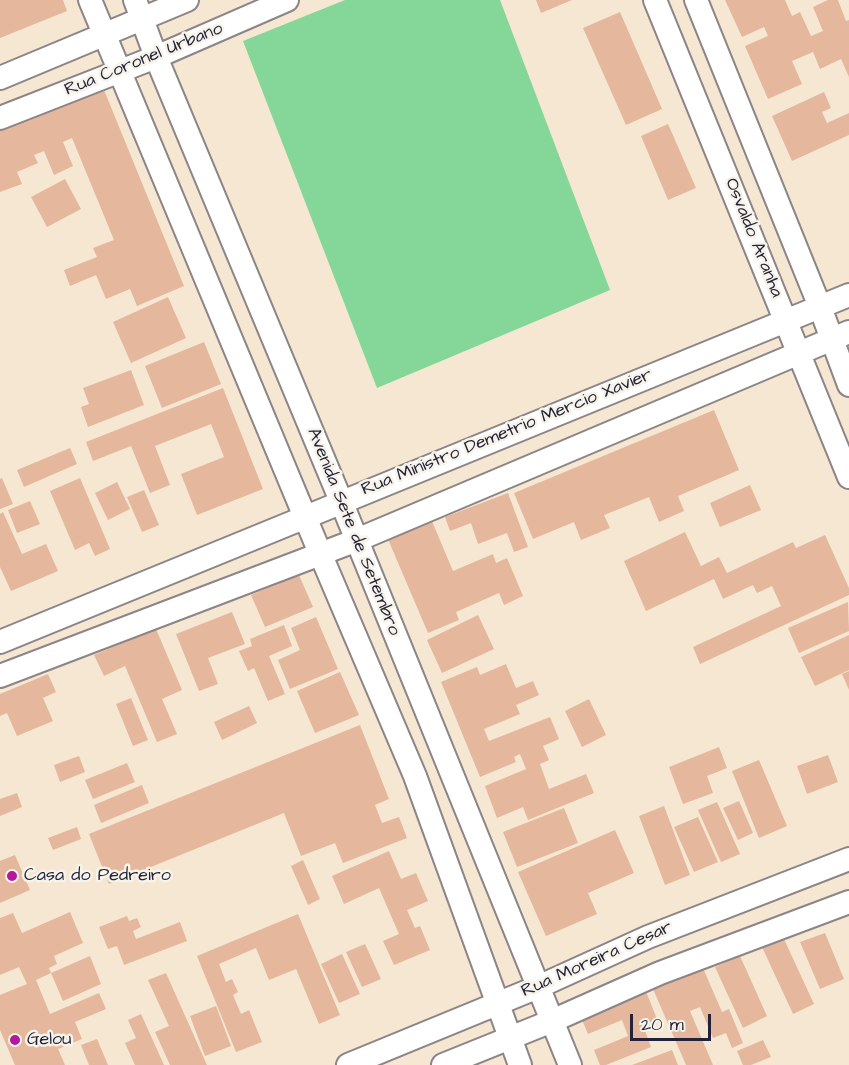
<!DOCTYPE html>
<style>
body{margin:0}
#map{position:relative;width:849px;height:1065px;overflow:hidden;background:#f5e7d1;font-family:"Architects Daughter",sans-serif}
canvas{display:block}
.scale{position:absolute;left:630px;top:1014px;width:81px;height:27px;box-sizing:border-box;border:3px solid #22223b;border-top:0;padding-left:8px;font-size:18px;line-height:21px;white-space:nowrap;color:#22223b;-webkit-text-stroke:4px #f7f3e8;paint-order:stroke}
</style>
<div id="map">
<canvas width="849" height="1065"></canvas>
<div class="scale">20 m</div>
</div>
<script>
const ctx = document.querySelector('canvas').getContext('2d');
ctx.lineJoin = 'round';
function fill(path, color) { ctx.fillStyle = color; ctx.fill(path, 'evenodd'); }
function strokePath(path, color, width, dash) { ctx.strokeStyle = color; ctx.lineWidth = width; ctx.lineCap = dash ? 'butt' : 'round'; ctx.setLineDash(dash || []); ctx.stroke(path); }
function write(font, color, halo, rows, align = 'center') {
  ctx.font = font + ' "Architects Daughter",sans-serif'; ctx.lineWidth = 5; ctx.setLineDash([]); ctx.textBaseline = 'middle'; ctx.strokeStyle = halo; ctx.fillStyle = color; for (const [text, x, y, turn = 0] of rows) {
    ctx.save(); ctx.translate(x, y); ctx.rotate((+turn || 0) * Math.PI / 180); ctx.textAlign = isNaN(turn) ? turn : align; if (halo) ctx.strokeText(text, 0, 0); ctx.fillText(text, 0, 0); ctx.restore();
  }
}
const green = new Path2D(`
 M345,0H500L610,290L377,388L243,41Z`);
const building = new Path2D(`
 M0,0H63L67,11L0,38Z
 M536,0H572L541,13Z
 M725,0H785L792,16L800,12L811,36L823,31L813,7L828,0H838L846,21L849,20V77L841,59L820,69L813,52L792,61L802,84L768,99L745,46L768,36L764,27L742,37Z
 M620,12L662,109L626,125L583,28Z
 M102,85L184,286L137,306L130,289L106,299L96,275L70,286L64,270L97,257L93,248L114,240L72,138L63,142L73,166L54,175L44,151L34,155L38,163L17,172L22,184L0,192V128Z
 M824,92L831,108L822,112L827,123L849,113V135L792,161L772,116Z
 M668,124L696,188L668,200L641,136Z
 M65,179L81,209L47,227L31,197Z
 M168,297L186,338L131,363L113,322Z
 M204,342L221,384L162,408L145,366Z
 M131,370L144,405L88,427L81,407L89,404L83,388Z
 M223,388L263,489L197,515L181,474L224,457L211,424L155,446L170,485L150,493L131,446L93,461L86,442Z
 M714,410L739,470L678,496L684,511L659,522L649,497L604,515L610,528L581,540L574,522L533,539L514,493Z
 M70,448L77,464L24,487L17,470Z
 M2,478L13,504L0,509V479Z
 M80,478L110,549L95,556L89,543L75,550L50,491Z
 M117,482L130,509L108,520L95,493Z
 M750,485L761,510L720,527L710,503Z
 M144,490L159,525L142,532L127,497Z
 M508,493L528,547L514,552L507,533L478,544L471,523L450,531L445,517Z
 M30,501L40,524L17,533L8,510Z
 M3,512L22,554L46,544L58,571L11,591L0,567V514Z
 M431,519L453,571L493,554L496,563L507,558L523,596L504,605L499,593L456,612L459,620L428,633L387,537Z
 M685,532L701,566L719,557L727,573L793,542L796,548L825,535L849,588V595L700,664L693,647L781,606L772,586L757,593L753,585L723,599L714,579L646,611L624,561Z
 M299,575L313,607L265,627L251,595Z
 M848,602L849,631L799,653L788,628Z
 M232,612L245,644L208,658L218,684L199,691L176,634Z
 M478,615L494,649L442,673L427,640Z
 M316,617L338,669L290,689L278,660L300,650L291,628Z
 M284,625L292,646L269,656L285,694L268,701L254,668L248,671L239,651L252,646L250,639Z
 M156,629L182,690L162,699L177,734L157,742L125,666L104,676L94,655Z
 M849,635V670L815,686L801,657Z
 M506,664L516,688L533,681L539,695L516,705L520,714L484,729L489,741L550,717L559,739L543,746L549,760L540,764L549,789L586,774L594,793L528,820L523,807L497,818L485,786L526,769L520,754L514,757L516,762L480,777L441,682L477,667L480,675Z
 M849,671V690L842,674Z
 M340,672L359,715L315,733L297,691Z
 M48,674L56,692L43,698L53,721L17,736L7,713L0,716V694Z
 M131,698L148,740L133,746L116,704Z
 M589,699L606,735L582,747L565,711Z
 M249,706L257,723L222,740L214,722Z
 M360,725L389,799L375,805L382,823L399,817L407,838L343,863L335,843L301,856L284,813L109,884L89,834Z
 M719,747L727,768L707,776L713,793L683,804L669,767Z
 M828,755L838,782L807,794L797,766Z
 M79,756L85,772L60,782L54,765Z
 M759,760L787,826L759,838L732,771Z
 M127,763L135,782L93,799L85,780Z
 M142,785L149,803L101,823L94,805Z
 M17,793L22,807L0,816V799Z
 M739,801L753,833L738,840L723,808Z
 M717,802L740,854L721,862L698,810Z
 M664,806L690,875L665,885L639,816Z
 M564,808L578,843L517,867L503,832Z
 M698,817L718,862L694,872L674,827Z
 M77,827L81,839L53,850L48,838Z
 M615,830L634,873L588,893L597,914L546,936L518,872Z
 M389,851L401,879L416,873L428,901L407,910L415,928L420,926L430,950L394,965L383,941L399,934L379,888L344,904L332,876Z
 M15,855L30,890L0,903V861Z
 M303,860L320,899L308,905L291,866Z
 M70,912L83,943L54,956L57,964L49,968L51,973L36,980L50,1014L99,993L106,1009L75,1022L82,1039L58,1049L65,1065H15L0,1030V995L27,984L19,967L0,975V918L13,913L22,933Z
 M298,914L340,1015L319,1024L296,969L269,980L256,948L219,964L226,982L232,979L238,992L233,995L241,1014L249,1010L262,1042L236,1052L197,956Z
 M127,916L129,921L137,918L141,927L133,931L136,939L180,922L187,941L124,965L117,946L108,949L99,927Z
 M825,933L844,979L820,989L800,942Z
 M783,937L814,1004L793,1014L762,947Z
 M365,944L381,979L362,987L346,952Z
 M342,954L360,994L339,1003L321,964Z
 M90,956L101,984L63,1001L51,973Z
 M740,956L767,1016L743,1028L715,967Z
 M703,968L722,1012L729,1009L743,1043L732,1048L726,1033L713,1038L700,1007L690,1011L713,1065H686L653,989Z
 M166,973L207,1065H170L155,1032L169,1026L148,980Z
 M645,989L657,1019L643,1025L651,1047L606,1065H600L594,1050L628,1036L622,1020L588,1034L580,1015Z
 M216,1006L231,1046L205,1056L190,1016Z
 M141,1014L164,1065H135L125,1043L136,1038L128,1020Z
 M97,1039L108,1065H89L81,1045Z
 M763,1040L771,1057L751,1065H743L737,1051Z
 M672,1050L678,1065H632Z`);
const minor = new Path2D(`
 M90,0L320,553L415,776L520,1065
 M135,0L156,57L341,501L570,1065
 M655,0L849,477
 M696,0L820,307L849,385
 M0,78L187,0
 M0,118L156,57L287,0
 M0,642L849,295
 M0,676L357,540L849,332
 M348,1065L538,987L648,937L849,859
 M443,1065L552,1021L660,973L849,902`);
const markers = [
 [12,876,6,"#b5179e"],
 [15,1040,6,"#b5179e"]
];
const streetNames = [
 ["Rua Coronel Urbano",144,60,-22],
 ["Osvaldo Aranha",753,238,68],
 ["Rua Ministro Demetrio Mercio Xavier",507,433,-22],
 ["Avenida Sete de Setembro",353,532,68],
 ["Rua Moreira Cesar",597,960,-24]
];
const poiNames = [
 ["Casa do Pedreiro",24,876],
 ["Gelou",27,1040]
];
fill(green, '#84d798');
fill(building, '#e5b89e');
strokePath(minor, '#8c8486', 26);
strokePath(minor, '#fff', 22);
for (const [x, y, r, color] of markers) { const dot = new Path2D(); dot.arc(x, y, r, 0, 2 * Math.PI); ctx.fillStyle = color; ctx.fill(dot); strokePath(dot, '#f7f3e8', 2); }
write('18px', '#22223b', '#f7f3e8', streetNames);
write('18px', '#22223b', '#f7f3e8', poiNames, 'left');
</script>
